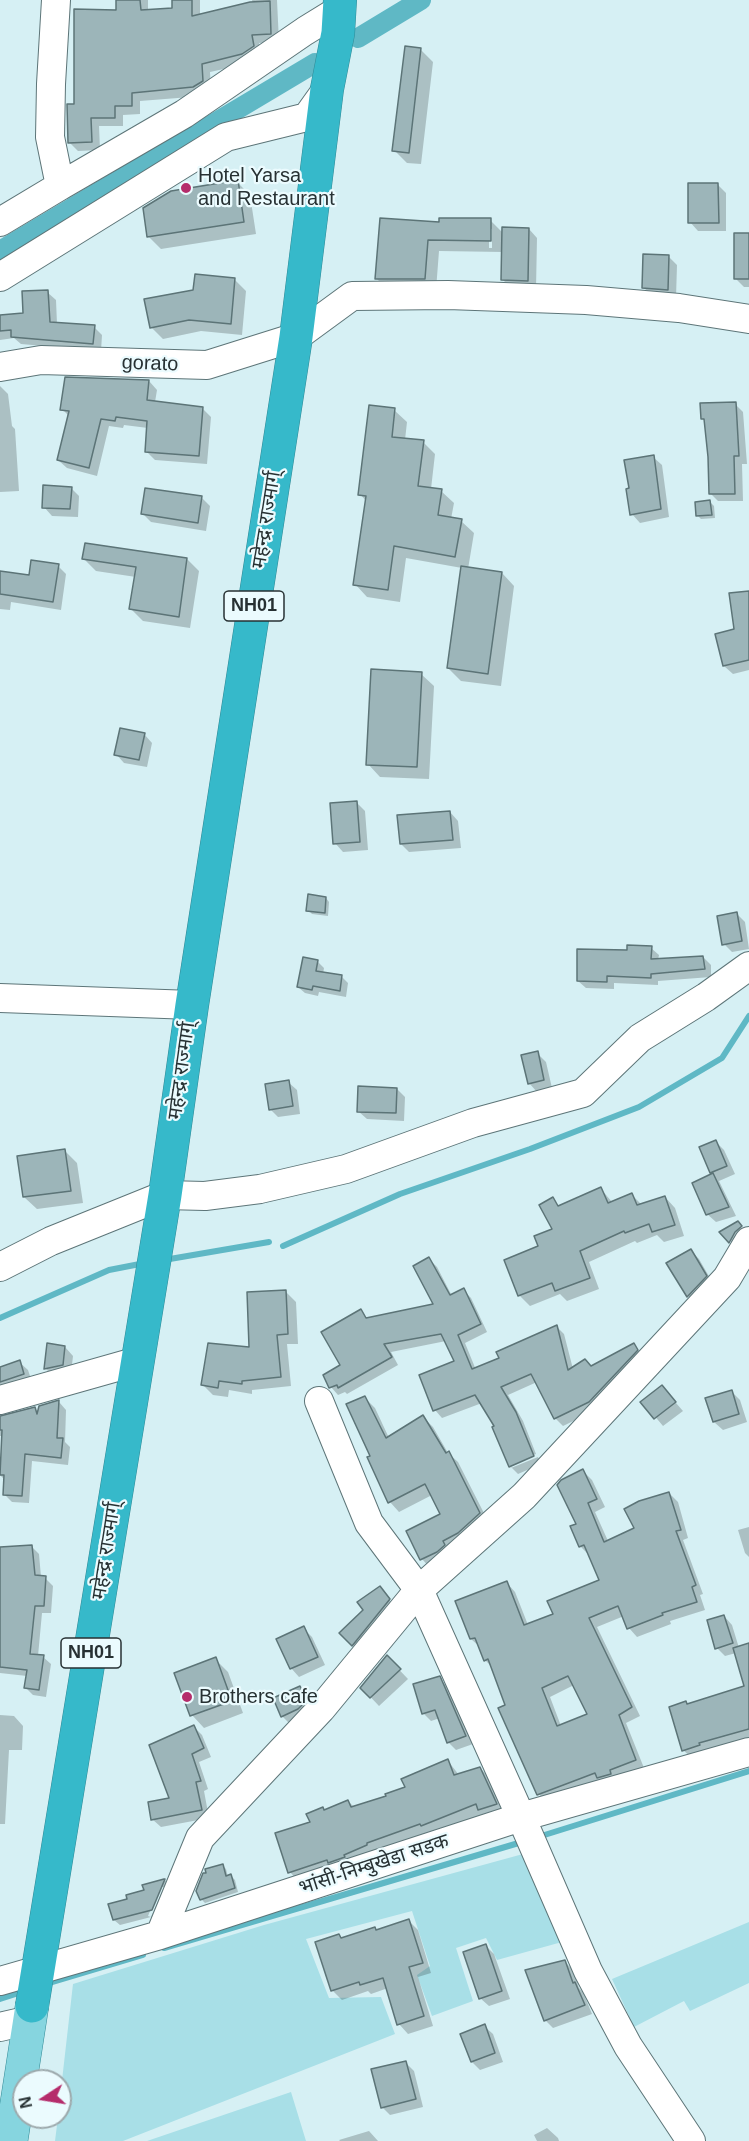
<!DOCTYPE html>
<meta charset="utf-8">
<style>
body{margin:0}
#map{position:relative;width:749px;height:2141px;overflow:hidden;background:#d6f0f4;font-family:Helvetica,sans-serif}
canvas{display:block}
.north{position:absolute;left:12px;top:2069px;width:60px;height:60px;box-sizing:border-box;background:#ebfbfe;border:2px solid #9daaad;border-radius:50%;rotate:258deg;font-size:16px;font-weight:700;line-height:24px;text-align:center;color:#273133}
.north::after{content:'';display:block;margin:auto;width:21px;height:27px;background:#b52c6b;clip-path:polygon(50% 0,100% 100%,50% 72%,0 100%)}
</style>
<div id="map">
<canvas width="749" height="2141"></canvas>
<div class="north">N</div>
</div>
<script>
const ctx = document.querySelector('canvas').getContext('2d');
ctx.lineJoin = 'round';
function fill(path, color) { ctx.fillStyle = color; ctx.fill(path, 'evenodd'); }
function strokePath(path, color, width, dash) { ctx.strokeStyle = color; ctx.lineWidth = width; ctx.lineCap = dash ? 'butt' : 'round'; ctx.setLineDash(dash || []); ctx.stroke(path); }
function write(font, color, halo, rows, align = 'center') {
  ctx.font = font + ' Helvetica,"Noto Sans Devanagari",sans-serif'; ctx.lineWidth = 4.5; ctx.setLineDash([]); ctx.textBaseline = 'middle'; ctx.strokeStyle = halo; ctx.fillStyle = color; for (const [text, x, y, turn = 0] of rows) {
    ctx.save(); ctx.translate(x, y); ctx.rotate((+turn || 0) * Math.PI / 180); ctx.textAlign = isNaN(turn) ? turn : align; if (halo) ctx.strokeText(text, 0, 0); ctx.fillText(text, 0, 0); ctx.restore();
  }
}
const green = new Path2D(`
 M523,1854L562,1942L497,1960L486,1938L456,1948L473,2001L432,2016L417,1975L430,1966L412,1911L306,1939L329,1998L381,1997L395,2034L123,2141H55L58,2117H60V2098L73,1984L264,1925Z
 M749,1922V1983L690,2011L684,2001L634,2027L612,1979Z
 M291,2092L306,2141H147Z`);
const shadow = new Path2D(`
 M117,0H148V11L174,10V0H200V16L253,3L252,0H277L279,42L259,43L262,55L251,63L210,72L211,90L203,96L140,101V114L123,115V126H99L100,150L78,151L69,142L76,105L118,12Z
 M421,50L433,62L421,164L407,163L394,150Z
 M237,182L250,195L256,234L161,249L148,236Z
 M718,185L726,193V231H698L690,222Z
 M490,220L503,233L529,229L537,238L536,289L511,288L503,280V252L439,251L436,290H388L377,279L440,224ZM489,229H492V248H489Z
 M749,234V287H744L736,279Z
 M668,256L677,265L676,298L652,296L644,288Z
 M234,279L246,291L242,335L201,331L163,339L151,327Z
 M47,292L56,300L57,324L94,327L102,335L101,351L21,344L14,338L0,340V316L25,314Z
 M149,381L157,390L155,402L202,408L211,417L207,464L155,460L146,451L148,428L124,425L123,428L109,426L97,476L67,468L58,460L69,416L62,409Z
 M0,386L8,394L12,426L15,429L19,491L0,492Z
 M735,404L743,412L747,464H742L743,501H718L710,493L706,422L702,418Z
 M394,410L407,422L405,440L423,442L435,454L431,489L441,491L454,503L451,519L461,521L474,533L468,569L502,573L514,586L501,686L461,681L448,668L462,568L406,558L400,602L367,597L355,584L367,502L360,494Z
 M653,457L662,465L669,517L640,523L632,514Z
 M71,488L79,496L78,517L52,516L44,507Z
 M201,497L210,506L206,531L151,522L143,514Z
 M710,502L714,506L715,518L701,519L698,516Z
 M84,559H187L199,571L190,628L143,621L131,609L136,577L96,571Z
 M58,566L66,574L61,610L11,602L10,610L0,609V572L30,577Z
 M749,592V670L733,674L724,666Z
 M421,674L434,686L429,779L380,777L368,764Z
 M144,734L152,743L147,767L124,763L116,754Z
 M357,803L365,811L368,850L343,852L335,843Z
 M450,812L458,821L461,848L409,852L401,844Z
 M326,898L329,902L328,916L312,914L308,910Z
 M737,914L745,922L749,949L732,952L724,944Z
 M651,948L659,955L658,960L703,957L711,965V977L658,981V985L614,983V989L586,988L578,981L628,952Z
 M318,962L324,968L323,974L342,977L348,983L346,997L319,992L318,996L305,993L298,987Z
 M537,1053L546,1062L552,1088L537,1092L529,1083Z
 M288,1082L297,1090L300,1114L278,1117L270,1109Z
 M397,1089L405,1097L404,1121L367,1119L358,1111Z
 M716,1142L724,1150L735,1174L719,1181L736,1216L716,1222L707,1214L714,1174L711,1172Z
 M65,1151L77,1163L83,1203L37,1209L24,1197Z
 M601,1189L612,1202L632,1195L642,1205L665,1197L675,1208L684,1236L664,1242L657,1235L637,1243L635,1241L589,1262L599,1289L567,1301L560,1294L530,1306L519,1295L540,1247L555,1230L552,1199L560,1207Z
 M737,1223L749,1235L738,1249L722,1232Z
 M691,1251L699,1259L714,1285L696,1304L688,1296L668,1264Z
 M429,1259L437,1267L452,1296L463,1290L471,1298L487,1332L465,1343L476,1370L501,1359L557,1327L564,1334L573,1369L592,1367L633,1345L641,1353L596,1410L563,1426L555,1418L537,1382L508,1395L523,1421L536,1454L511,1464V1468L538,1457L541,1464L518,1474L510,1466L496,1427L482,1403L442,1418L435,1410L421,1376L456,1362L446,1341L391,1352L398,1365L347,1394L345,1392L338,1395L331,1387L325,1376L342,1366L360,1311L368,1319L435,1305Z
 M286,1292L296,1302L298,1344H287L291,1386L252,1390V1394L229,1390L228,1397L213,1395L203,1385L251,1349Z
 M65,1347L73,1356L71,1373L53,1376L45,1368Z
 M19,1362L28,1370L32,1382L0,1385V1368Z
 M662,1387L683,1411L663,1426L643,1402Z
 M732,1392L740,1400L747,1422L723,1430L714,1422Z
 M365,1398L375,1408L389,1438L423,1417L433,1427L448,1453L458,1462L489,1523L431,1569L422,1559L442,1515L432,1495L399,1512L390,1502L369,1458L372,1456Z
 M59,1402L66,1410L65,1442L70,1447L68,1465L32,1461L29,1503L12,1502L4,1494L5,1480L0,1475L3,1436H0V1418L35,1409L39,1413Z
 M583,1471L592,1480L605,1507L595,1512L608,1541L636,1529L669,1493L678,1502L688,1538L683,1540L703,1594L700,1595L705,1610L670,1621L671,1624L637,1637L629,1628L624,1616L597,1627L640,1716L626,1723L644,1768L547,1803L539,1794L494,1669L485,1660L481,1648L471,1639L507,1583L515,1592L528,1625L555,1615L601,1580L589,1555L580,1546L578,1525ZM574,1685L589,1714L561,1726L550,1697Z
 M749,1527V1557L745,1553L738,1530Z
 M31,1546L39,1554L41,1577L45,1578L53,1586L51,1613H42L38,1656L43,1657L51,1664L46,1697L33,1695L26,1688L27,1676L0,1673V1549Z
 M380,1588L397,1609L361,1653L341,1633L365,1610Z
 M724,1616L732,1625L739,1648L749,1645V1741L693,1759L683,1750L686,1703L688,1705L746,1687L736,1653L725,1656L717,1648Z
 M303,1628L312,1637L325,1665L299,1677L291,1668Z
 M387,1657L408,1679L379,1706L362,1688Z
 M215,1659L228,1672L243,1713L204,1728L192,1715Z
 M439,1678L447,1686L473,1744L456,1750L448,1742L440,1718L431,1721L423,1713Z
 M300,1687L309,1696L314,1709L291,1725L282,1716Z
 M0,1715L14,1716L23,1726L22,1750H9L5,1824H0Z
 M194,1727L202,1735L211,1757L199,1762L208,1789L204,1791L209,1818L161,1827L152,1819L171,1799Z
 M448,1761L459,1775L480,1768L490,1778L506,1814L489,1819L484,1814L432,1835L299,1882L290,1872L312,1823L325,1811L348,1801L354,1807L388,1797L407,1788Z
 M222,1865L226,1869L228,1877L231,1876L235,1880L238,1892L205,1903L201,1899Z
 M165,1880L170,1886L158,1916L151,1917L164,1887H160L148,1916L151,1917L120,1925L114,1920L129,1900L146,1891L144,1886Z
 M409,1921L418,1930L431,1973L418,1977L433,2026L408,2034L399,2024L388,1988L371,1994L368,1991L342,2000L332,1990L339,1935L343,1939L375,1929L377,1931Z
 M485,1945L494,1954L510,1999L489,2006L480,1998Z
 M565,1962L573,1970L579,1988L583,1992L592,2014L553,2028L545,2020Z
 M484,2026L493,2034L503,2062L480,2070L472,2062Z
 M405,2062L414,2071L423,2107L390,2115L382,2107Z
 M547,2128L558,2138L559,2141H537L534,2135Z
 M369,2131L378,2141H340L339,2140Z`);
const stream = new Path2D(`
 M283,1246L400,1194L530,1149L639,1107L722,1058L749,1016
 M164,1260L269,1242
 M0,1318L109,1270L145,1263
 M538,1837L749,1771
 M164,1948L522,1842
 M46,1984L143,1955
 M0,1999L25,1991`);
const canal = new Path2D(`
 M358,38L421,0
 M0,251L315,63`);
const building = new Path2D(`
 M116,0H140L141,10L172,8V0H192V16L250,2L270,1L271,34L252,35L254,46L242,54L202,64L203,81L193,87L132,93V106H115V118H91L92,142L68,143L67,104H74V9L116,10Z
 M405,46L421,48L409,153L392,151Z
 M238,180L244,222L147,237L143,208L171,191Z
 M688,183H718L719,223H688Z
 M380,218L439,222V218H491V241L428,240L425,279H375Z
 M502,227L529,228L528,281L501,280Z
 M734,233H749V279H734Z
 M643,254L669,255L668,290L642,288Z
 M195,274L235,278L231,324L189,320L150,328L144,299L193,290Z
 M48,290L50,322L95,325L93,344L11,337V330L0,331V315L23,313L22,291Z
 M65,377L149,380L147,400L203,407L199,456L145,452L147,421L116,417L115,421L101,419L89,468L57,460L69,411L60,410Z
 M736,402L739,456H734L735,494H709L708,457L704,419H701L700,403Z
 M369,405L395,408L392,437L424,440L418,486L442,489L438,515L462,519L455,557L394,546L388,590L353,585L366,496L358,495Z
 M654,455L661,509L630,515L626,489L629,488L624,460Z
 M43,485L72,487L70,509L42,508Z
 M145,488L202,496L198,523L141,514Z
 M710,500L712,515L696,516L695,502Z
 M85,543L187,558L179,617L129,609L136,567L82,559Z
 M31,560L59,564L53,602L0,594V571L29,575Z
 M461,566L502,572L488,674L447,668Z
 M749,591V660L723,666L715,634L734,629L729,593Z
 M371,669L422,672L417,767L366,765Z
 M120,728L145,733L139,760L114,755Z
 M357,801L360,842L333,844L330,803Z
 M450,811L453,840L400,844L397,815Z
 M308,894L326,897L325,913L306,911Z
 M737,912L742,941L722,945L717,916Z
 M627,945L652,946L651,959L703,956L705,969L651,974V978L607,976V982L577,981V949L627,950Z
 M303,957L318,960L316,971L342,975L340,991L313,986L312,990L297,987Z
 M538,1051L544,1080L528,1084L521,1055Z
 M289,1080L293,1106L269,1110L265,1084Z
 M358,1086L397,1088L396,1113L357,1112Z
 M716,1140L727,1166L710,1173L699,1147Z
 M65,1149L71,1191L23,1197L17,1156Z
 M713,1173L729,1207L706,1215L692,1183Z
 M601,1187L608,1203L632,1193L637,1205L665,1196L675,1225L652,1232L649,1224L625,1233L624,1231L580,1251L590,1278L555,1291L552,1283L518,1296L504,1260L538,1246L534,1236L552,1229L539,1205L553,1197L558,1206Z
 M738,1221L742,1226L735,1232L729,1243L719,1232Z
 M691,1249L707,1276L687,1297L666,1263Z
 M429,1257L450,1295L464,1288L481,1324L458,1335L472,1369L499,1358L496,1352L557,1325L568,1370L585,1359L591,1366L634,1343L638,1350L589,1402L554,1419L531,1374L501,1387L516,1412L534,1456L509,1467L492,1427L494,1426L475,1395L433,1411L419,1375L454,1361L441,1334L384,1344L392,1357L338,1388L337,1385L329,1388L323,1375L340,1365L321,1332L361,1309L366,1318L433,1304L413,1266Z
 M286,1290L288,1334L277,1335L281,1377L242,1381V1384L219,1381L218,1388L201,1385L208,1343L249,1347L247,1292Z
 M47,1343L65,1346L63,1365L44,1369Z
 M20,1360L24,1374L0,1382V1367Z
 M662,1385L676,1402L654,1419L640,1402Z
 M732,1390L739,1414L713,1422L705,1398Z
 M365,1396L386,1438L423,1415L446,1453L449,1451L480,1513L458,1533L443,1541L445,1545L437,1552L420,1560L406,1531L440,1514L425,1484L388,1503L367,1457L370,1456L346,1404Z
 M59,1400L57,1438H63L61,1458L25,1454L22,1496L3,1495L4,1475H0L2,1430H0V1416L35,1407L37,1414L39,1406Z
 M583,1469L597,1499L588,1503L604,1542L634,1528L624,1509L639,1501L669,1492L681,1530L676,1531L696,1585L692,1587L697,1602L662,1613L663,1615L627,1629L618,1606L589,1618L632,1707L619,1715L636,1760L610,1770L611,1774L597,1778L595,1773L537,1795L498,1708L505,1705L488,1659L484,1661L475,1638L470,1639L455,1601L507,1581L524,1625L553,1614L547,1601L599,1580L584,1545L579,1547L570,1526L576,1524L557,1485L561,1480ZM568,1676L587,1714L557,1726L542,1688Z
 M32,1545L35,1575L46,1576L44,1606H35L30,1654L44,1655L39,1690L24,1688L27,1670L0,1667V1547Z
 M380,1586L390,1599L352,1646L339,1633L363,1610L357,1602Z
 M724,1615L733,1643L715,1649L707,1620Z
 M304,1626L318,1657L290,1669L276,1639Z
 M749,1643V1729L699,1743L700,1745L682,1751L669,1707L686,1701L687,1704L744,1686L733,1648Z
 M387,1655L401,1669L370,1698L360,1688Z
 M216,1657L232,1701L190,1716L174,1673Z
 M440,1676L466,1736L447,1743L435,1710L422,1714L413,1684Z
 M300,1686L307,1700L298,1709L281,1717L273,1698Z
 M194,1725L204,1748L192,1754L201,1781L196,1782L202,1810L151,1820L148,1802L169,1798L149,1745Z
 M448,1759L454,1775L480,1767L497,1804L478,1810L476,1804L421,1826L420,1824L367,1843V1845L344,1855L345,1857L328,1863L327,1860L288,1873L275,1833L310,1822L306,1814L323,1807L324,1810L348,1800L351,1807L386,1796L385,1794L405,1787L401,1779Z
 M223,1864L226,1876L231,1874L235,1888L200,1900L196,1891L203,1873H206L205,1869Z
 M164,1879H165L152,1910L113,1920L108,1904L127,1899L126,1895L144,1890L142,1885Z
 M409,1919L423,1963L409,1967L424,2016L397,2025L383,1978L360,1985L359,1982L331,1991L315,1942L339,1934L341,1938L375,1927L376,1930Z
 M486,1944L502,1991L479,1999L463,1952Z
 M565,1960L573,1983L575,1982L585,2005L544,2021L525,1970Z
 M485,2024L495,2053L471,2062L460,2034Z
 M406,2061L416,2099L381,2108L371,2069Z`);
const minor = new Path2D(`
 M56,0L51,84L50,137L60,186L184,114L305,31L339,10
 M0,222L60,186
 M0,277L226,137L307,117L327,89
 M0,367L41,360L207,365L296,337L352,296L448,295L586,300L679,308L749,319
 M0,998L192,1005
 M0,1267L51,1241L165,1195L205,1196L260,1189L346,1169L473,1123L583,1093L640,1038L706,997L749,966
 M0,1400L138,1361
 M319,1401L369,1523L419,1590L521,1817L588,1971L628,2046L691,2141
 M160,1935L200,1838L321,1709L419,1590L524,1496L727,1278L749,1241
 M0,1981L160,1935L521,1817L749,1752
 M0,2027L30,2020`);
const major = new Path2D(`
 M11,2141L32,2006`);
const highway = new Path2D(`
 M32,2006L165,1195L192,1005L296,337L327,89L338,33L340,0`);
const markers = [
 [186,188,6,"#b52c6b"],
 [187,1697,6,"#b52c6b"]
];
const shields = [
 [254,606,60],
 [91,1653,60]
];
const shieldNames = [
 ["NH01",254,606],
 ["NH01",91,1653]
];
const poiNames = [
 ["Hotel Yarsa",198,176],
 ["and Restaurant",198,199],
 ["Brothers cafe",199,1697]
];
const streetNames = [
 ["gorato",150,364,2],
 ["महेन्द्र राज्मार्ग्",267,520,-81],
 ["महेन्द्र राज्मार्ग्",182,1071,-82],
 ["महेन्द्र राज्मार्ग्",107,1551,-81],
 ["भांसी-निम्बुखेडा सडक",374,1865,-18]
];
fill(green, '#a8dfe7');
fill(shadow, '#0003');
strokePath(stream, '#5fb8c5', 6);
strokePath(canal, '#5fb8c5', 20);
fill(building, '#9cb5b9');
strokePath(building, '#5c7477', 1.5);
strokePath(minor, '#5d7578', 30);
strokePath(major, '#318995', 34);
strokePath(highway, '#318995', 34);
strokePath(minor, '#fff', 28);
strokePath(major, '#86d5df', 33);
strokePath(highway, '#36b9ca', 33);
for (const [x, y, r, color] of markers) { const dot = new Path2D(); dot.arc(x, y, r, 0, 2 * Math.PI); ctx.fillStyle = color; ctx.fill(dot); strokePath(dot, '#ebfbfe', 2); }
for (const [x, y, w] of shields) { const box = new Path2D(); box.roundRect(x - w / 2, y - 15, w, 30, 4.5); ctx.fillStyle = '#ebfbfe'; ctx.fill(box); strokePath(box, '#273133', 1.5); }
write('bold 18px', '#273133', null, shieldNames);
write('20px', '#273133', '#ebfbfe', poiNames, 'left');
write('20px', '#273133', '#ebfbfe', streetNames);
</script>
